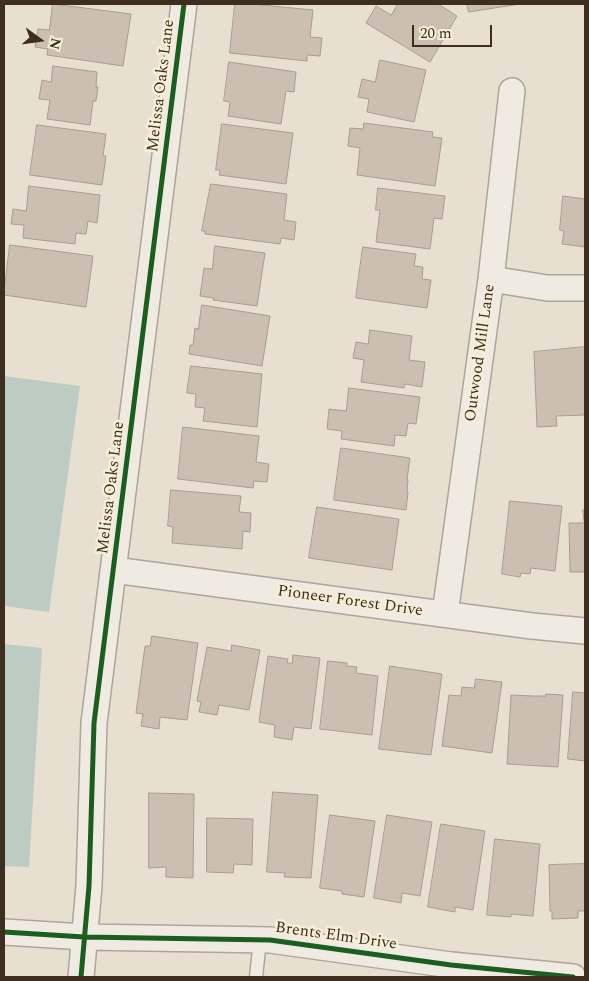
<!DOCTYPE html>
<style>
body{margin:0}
#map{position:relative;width:589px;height:981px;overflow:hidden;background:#e7e0d1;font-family:Spectral,serif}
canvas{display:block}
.frame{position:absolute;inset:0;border:5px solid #3d2e20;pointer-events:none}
.north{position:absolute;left:15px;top:15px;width:50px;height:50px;-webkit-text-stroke:4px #f7eed8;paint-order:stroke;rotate:104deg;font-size:14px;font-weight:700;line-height:20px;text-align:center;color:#3d2e20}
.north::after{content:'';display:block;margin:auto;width:18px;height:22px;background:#3d2e20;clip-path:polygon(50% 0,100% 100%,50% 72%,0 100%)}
.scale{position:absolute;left:412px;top:25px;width:80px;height:22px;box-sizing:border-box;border:2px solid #3d2e20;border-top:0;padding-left:6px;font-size:15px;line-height:18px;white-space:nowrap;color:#3d2e20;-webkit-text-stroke:4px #f7eed8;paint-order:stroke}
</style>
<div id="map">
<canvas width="589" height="981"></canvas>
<div class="frame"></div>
<div class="north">N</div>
<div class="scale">20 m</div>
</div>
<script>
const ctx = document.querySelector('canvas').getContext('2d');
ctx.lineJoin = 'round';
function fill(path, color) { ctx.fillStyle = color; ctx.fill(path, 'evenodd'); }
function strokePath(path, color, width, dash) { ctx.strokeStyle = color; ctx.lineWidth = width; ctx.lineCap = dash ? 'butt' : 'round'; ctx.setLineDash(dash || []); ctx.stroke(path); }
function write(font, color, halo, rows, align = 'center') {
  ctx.font = font + ' Spectral,serif'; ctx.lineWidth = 5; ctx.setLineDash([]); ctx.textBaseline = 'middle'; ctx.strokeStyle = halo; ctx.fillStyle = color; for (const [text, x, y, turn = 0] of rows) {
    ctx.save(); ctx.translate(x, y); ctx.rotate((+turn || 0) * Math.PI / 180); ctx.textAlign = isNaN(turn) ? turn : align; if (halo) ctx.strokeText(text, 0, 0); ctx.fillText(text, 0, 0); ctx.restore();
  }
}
const water = new Path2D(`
 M4,376L80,386L49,612L4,606Z
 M4,644L42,648L29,867L4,866Z`);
const building = new Path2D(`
 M53,4L131,14L123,66L47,55L48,49L35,47L38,29L49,30Z
 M235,4H252L313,10L310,37L322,38L320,56L307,55V61L230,53Z
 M398,4H438L457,16L430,62L366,23L376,6L391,15Z
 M467,4H520L469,12Z
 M380,60L426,70L414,122L367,112L369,99L358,97L362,79L375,82Z
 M229,62L296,72L294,92L286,91L281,124L228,116L230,102L224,101Z
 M53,66L97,72L96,87H98L96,101H93L90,125L47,119L50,100L39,99L42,80L51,82Z
 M364,123L433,132L432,137L442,138L435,186L357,175L360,148L348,146L350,128L363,129Z
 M222,124L293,133L286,184L219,175L220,170H216Z
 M37,125L106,134L103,156H106L102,185L30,175Z
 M211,184L287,194L284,220L296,222L294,240L281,238L280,244L205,234V231H202Z
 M29,186L100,195L97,223L88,221L86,234L76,233L75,244L23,238L24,225L11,224L13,209L26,211Z
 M378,188L445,196L442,219L434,218L430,249L376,242L380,210H376Z
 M563,196L585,199V247L562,244L564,231L560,230Z
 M10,245L93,256L86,307L4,295Z
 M215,246L265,253L257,306L213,300L214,298L200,296L204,268L212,269Z
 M363,247L416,254L414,266L423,267L422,279L431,280L427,308L356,298Z
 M202,305L270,316L262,366L189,354L190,345H193L195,328L198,329Z
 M370,330L412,336L409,360L425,362L422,387L405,384L404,388L361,382L364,360L353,358L356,342L368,344Z
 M585,347V415L556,416L557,426L537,427L534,352Z
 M191,366L262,374L257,427L203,421L205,408L195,407L196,394L187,393Z
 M349,388L420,397L416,424L408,423L406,436L395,435L394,446L341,439L342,431L327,429L329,409L346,411Z
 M183,427L259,436L256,462L269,464L267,482L254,481L253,488L178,479Z
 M341,448L410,458L407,480H408L407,492H408L406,510L334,500Z
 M171,490L241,496L239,512L251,513L250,532L243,531L242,549L172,543L173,527L168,526Z
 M510,501L562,506L555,571L531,568L530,574L521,573L520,577L502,574Z
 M317,507L399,519L392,570L309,558Z
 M583,510H585V572H570L569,523H584Z
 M152,636L198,643L187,720L160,717L159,729L141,726L143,714L136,713L145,646H150Z
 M232,645L260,650L249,710L219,705L217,715L199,712L201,702L197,701L207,647L231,651Z
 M293,655L320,658L311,729L294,727L292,740L274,737L275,725L259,722L268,656L288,659L287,663H292Z
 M328,661L347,663V666L357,667L356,673L378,676L372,735L320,729Z
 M390,666L442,674L431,755L379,749Z
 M476,679L502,682L492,753L442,746L449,695L461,696L462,687L474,688Z
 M573,692L585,693V761L568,759Z
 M546,694L563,695L558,767L507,764L511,695L533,696H546Z
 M273,792L318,795L311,878L284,877L285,873L267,872Z
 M149,793L194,794L193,878L166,877V867L149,868Z
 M330,815L375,821L364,897L342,894V891L320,888Z
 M387,815L432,822L420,896L402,893L401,903L374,898Z
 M207,818L253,819L252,865L234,864L233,873L207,872Z
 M441,824L485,831L473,910L455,907V912L428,907Z
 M495,839L540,844L533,916L511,914V917L487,915Z
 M585,864V911H578V918L552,919V911H550L549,865Z`);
const service = new Path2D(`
 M256,977L260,940`);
const minor = new Path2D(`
 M491,279L547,288H585
 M114,570L532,626L585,631
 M445,614L491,279L512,91
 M4,932L84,937L270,940L451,965L573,977
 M81,977L89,886L94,723L184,4`);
const cycleway = new Path2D(`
 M4,932L84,937L270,940L451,965L573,977
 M81,977L89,886L94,723L184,4`);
const streetNames = [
 ["Melissa Oaks Lane",162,86,-83],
 ["Outwood Mill Lane",481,353,-82],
 ["Melissa Oaks Lane",112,488,-83],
 ["Pioneer Forest Drive",350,602,8],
 ["Brents Elm Drive",336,937,8]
];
fill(water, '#bcccc2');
fill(building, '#cbbfb2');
strokePath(building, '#a89c90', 1);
strokePath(service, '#ada599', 15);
strokePath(minor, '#ada599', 28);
strokePath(service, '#efebe3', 12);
strokePath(minor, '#efebe3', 25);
strokePath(cycleway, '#1b5e20', 5);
write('16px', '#3d2e20', '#f7eed8', streetNames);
</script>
